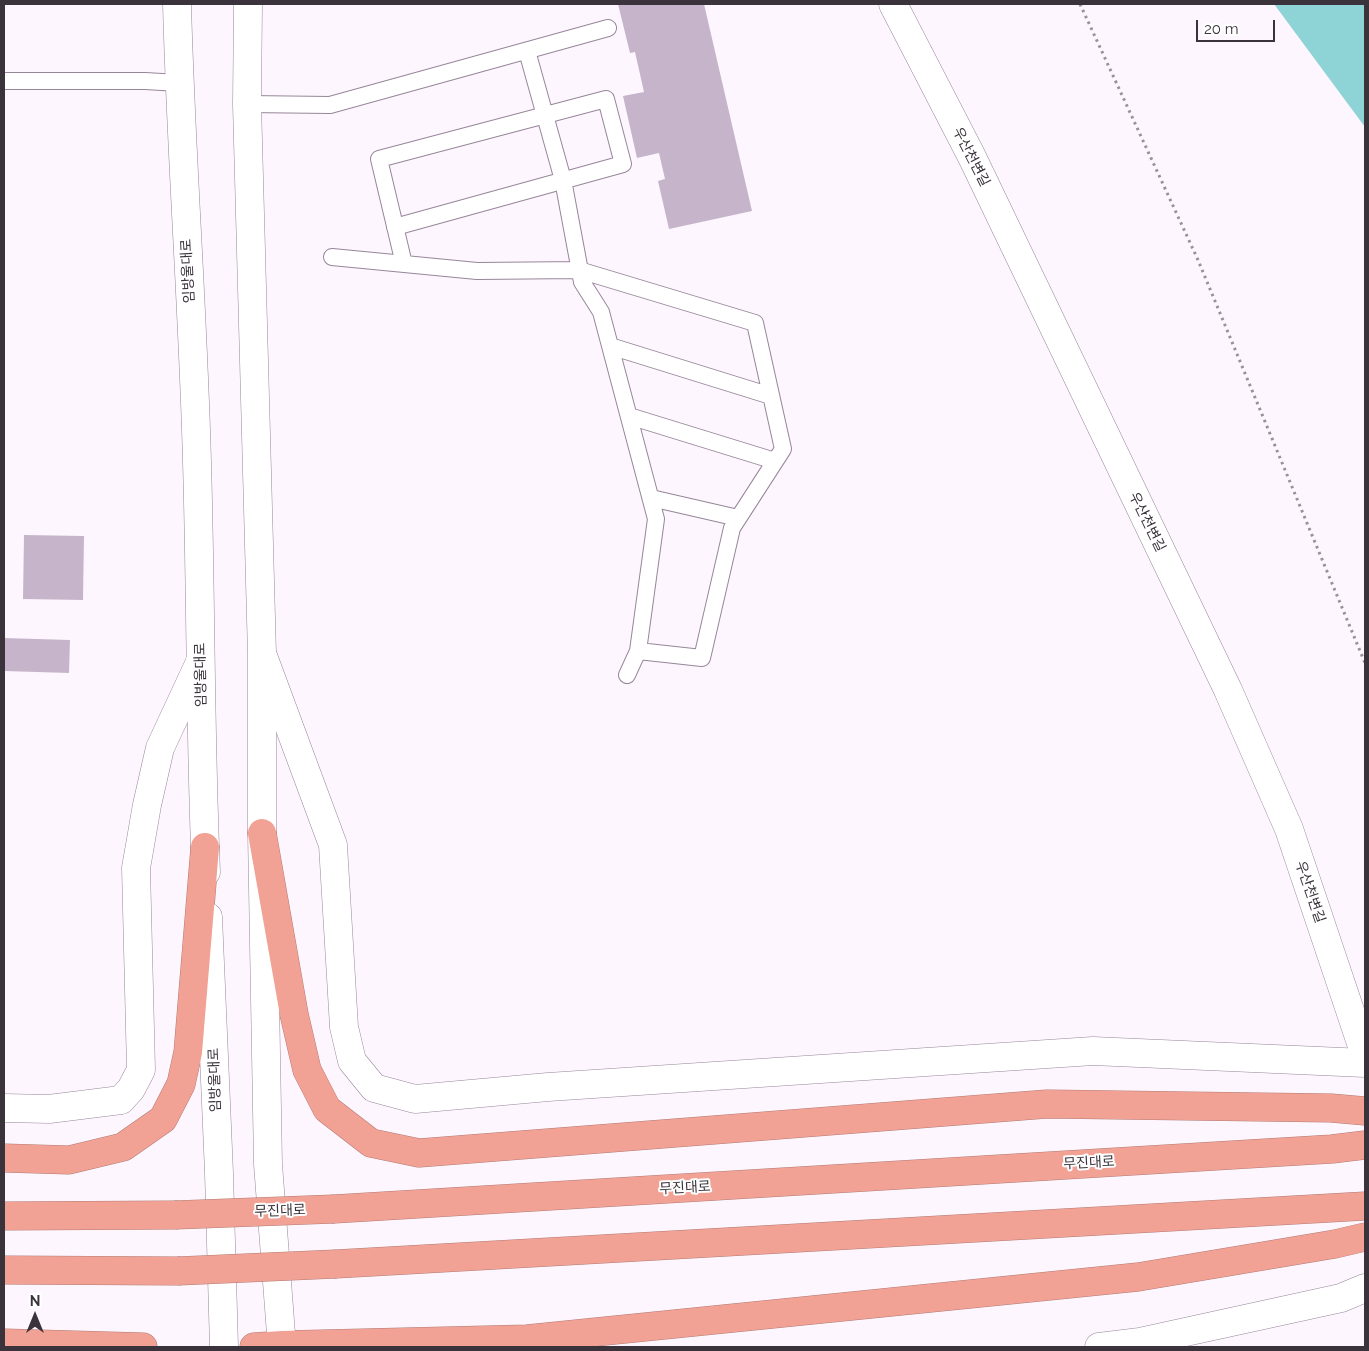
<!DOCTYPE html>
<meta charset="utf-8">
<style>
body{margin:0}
#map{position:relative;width:1369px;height:1351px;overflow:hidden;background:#fdf6fe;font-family:Raleway,sans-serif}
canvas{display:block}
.frame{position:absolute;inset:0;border:5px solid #3a333b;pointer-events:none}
.north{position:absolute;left:10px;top:1291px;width:50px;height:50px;-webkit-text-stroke:4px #fff;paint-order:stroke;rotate:0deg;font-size:14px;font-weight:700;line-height:20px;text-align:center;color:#3a333b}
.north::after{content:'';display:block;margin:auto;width:18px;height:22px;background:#3a333b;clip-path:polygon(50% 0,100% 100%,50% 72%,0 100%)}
.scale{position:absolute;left:1196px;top:20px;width:79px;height:22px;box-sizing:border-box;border:2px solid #3a333b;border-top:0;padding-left:6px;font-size:15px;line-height:18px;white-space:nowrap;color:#3a333b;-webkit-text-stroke:4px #fff;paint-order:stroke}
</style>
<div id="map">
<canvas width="1369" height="1351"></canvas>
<div class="frame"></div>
<div class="north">N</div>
<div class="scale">20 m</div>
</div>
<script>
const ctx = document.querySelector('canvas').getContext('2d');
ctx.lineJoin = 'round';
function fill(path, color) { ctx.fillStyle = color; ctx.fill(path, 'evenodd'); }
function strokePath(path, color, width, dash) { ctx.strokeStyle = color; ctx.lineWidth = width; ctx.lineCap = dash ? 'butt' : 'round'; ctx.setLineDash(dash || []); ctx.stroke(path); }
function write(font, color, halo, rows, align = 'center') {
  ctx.font = font + ' Raleway,"Noto Sans KR",sans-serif'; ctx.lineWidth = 4; ctx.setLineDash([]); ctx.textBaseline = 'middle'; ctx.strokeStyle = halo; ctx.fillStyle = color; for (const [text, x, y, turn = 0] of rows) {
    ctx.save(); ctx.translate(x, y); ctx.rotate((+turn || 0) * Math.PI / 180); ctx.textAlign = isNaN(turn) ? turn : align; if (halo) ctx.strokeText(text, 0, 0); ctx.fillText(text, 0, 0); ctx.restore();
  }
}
const water = new Path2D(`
 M1274,4H1365V127Z`);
const building = new Path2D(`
 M618,4H704L752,211L669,229L658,181L665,179L659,153L637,158L623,96L644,92L635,52L630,53Z
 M24,535L84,536L83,600L23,599Z
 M4,638L70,640L69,673L4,671Z`);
const path = new Path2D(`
 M1080,4L1198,260L1365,663`);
const lane = new Path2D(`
 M527,51L563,180L582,282L601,312L656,519L638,651L627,675
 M4,81H145L179,83
 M247,104L330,105L608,28
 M395,227L623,164L606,99L379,159L404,264
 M332,257L477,271L579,270L755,323L783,449L732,528L702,658L638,651
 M610,346L771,396
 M629,416L775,461
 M651,498L738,518`);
const street = new Path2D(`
 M893,4L972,157L1228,690L1289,829L1365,1055
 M263,656L333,845L344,1027L352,1061L374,1088L415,1099L548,1087L1093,1051L1365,1063
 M4,1108L49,1109L121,1100L131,1089L141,1070L136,868L147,805L160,748L200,662
 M1099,1347L1140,1342L1341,1298L1365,1288`);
const secondary = new Path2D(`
 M177,4C181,156 193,309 197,462C201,598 200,735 206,872
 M248,4L247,104L262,655V833L268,1164L282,1347
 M208,917L219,1173L224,1347`);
const highway = new Path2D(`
 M262,833L294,1014L307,1070L327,1109L371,1143L419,1153L1047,1104L1331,1108L1365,1111
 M4,1158L69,1160L123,1147L163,1119L181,1084L188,1052L205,847
 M334,1209L1332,1149L1365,1145
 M4,1216L175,1215
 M336,1264L1365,1206
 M4,1270L178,1271
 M4,1343L143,1347
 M254,1347L282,1345L527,1339L1138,1277L1335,1244L1365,1237`);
const highwayBridge = new Path2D(`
 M175,1215L334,1209
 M178,1271L336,1264`);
const streetNames = [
 ["우산천변길",971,157,63],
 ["임방울대로",188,271,-93],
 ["우산천변길",1147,522,64],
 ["임방울대로",201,675,-91],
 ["우산천변길",1310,892,71],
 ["임방울대로",215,1080,-92],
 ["무진대로",1089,1163,-3],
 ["무진대로",685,1188,-3],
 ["무진대로",280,1211,-2]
];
fill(water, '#8ed3d5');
fill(building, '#c6b5ca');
strokePath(lane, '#97869a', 18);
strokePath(street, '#97869a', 29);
strokePath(secondary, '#97869a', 29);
strokePath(highway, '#b27b75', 29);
strokePath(path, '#989199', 3, [2.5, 4]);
strokePath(lane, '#fff', 16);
strokePath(street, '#fff', 28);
strokePath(secondary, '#fff', 28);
strokePath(highway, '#f2a294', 28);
strokePath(highwayBridge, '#b27b75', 29, []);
strokePath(highwayBridge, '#f2a294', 28);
write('14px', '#3a333b', '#fff', streetNames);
</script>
